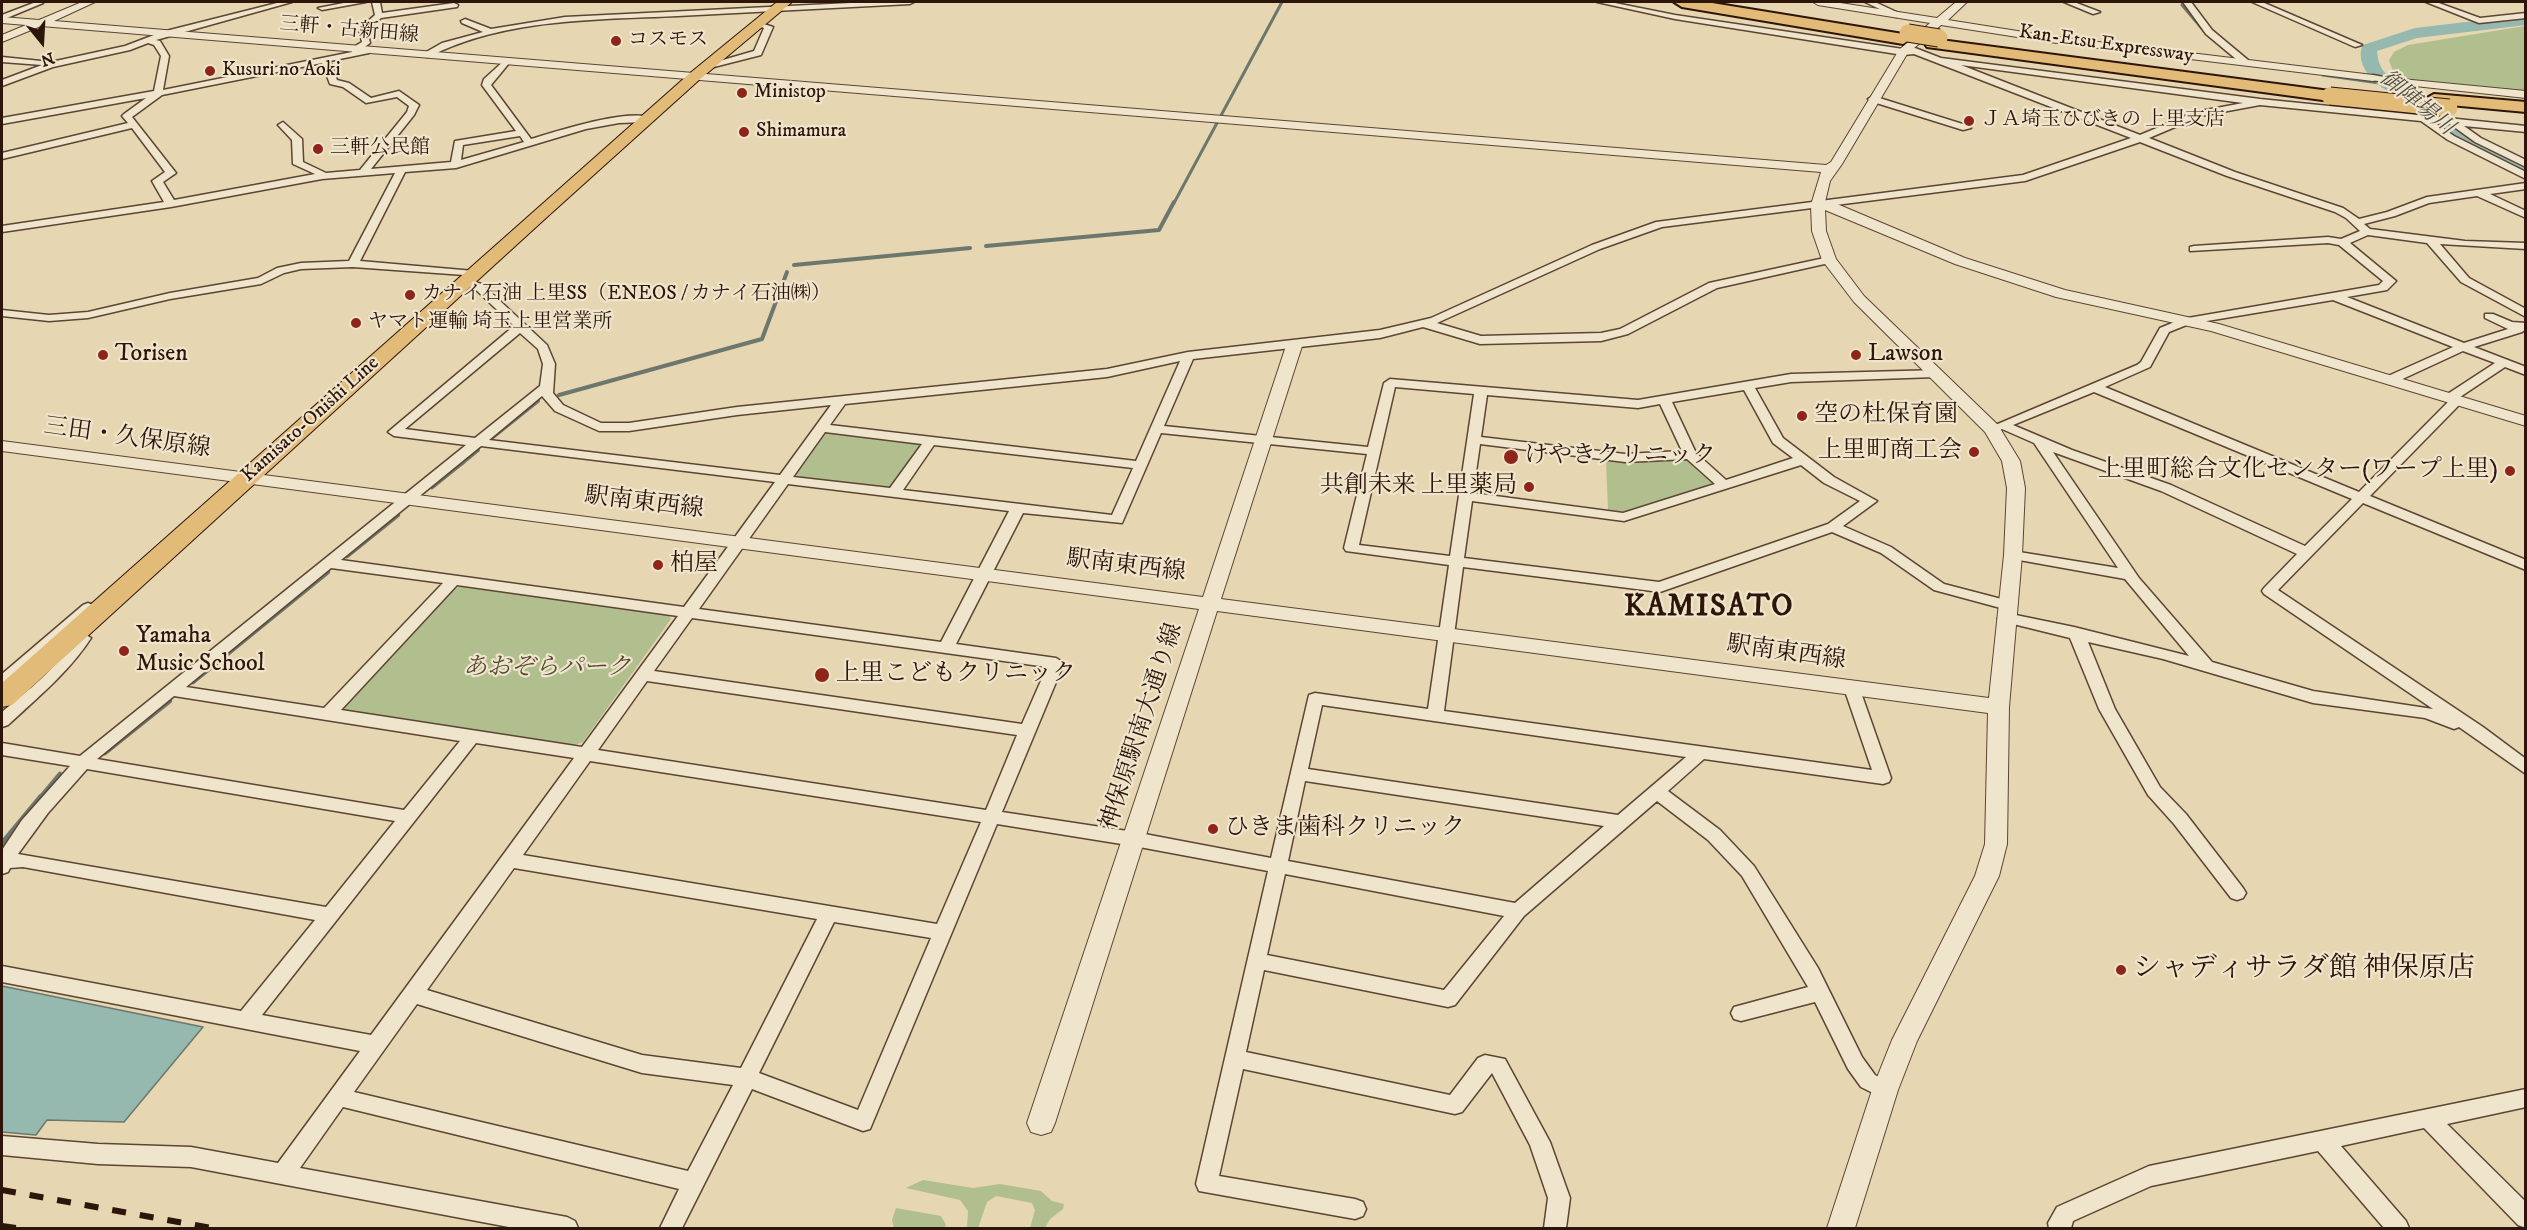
<!DOCTYPE html>
<meta charset="utf-8">
<style>
body{margin:0}
#map{position:relative;width:2527px;height:1230px;overflow:hidden;background:#e6d6b1;font-family:"IM FELL DW Pica",serif}
canvas{display:block}
.frame{position:absolute;inset:0;border:3px solid #2e1509;pointer-events:none}
.north{position:absolute;left:12px;top:12px;width:60px;height:60px;-webkit-text-stroke:4px #efe4cc;paint-order:stroke;rotate:162deg;font-size:16px;font-weight:700;line-height:24px;text-align:center;color:#2e1509}
.north::after{content:'';display:block;margin:auto;width:21px;height:27px;background:#2e1509;clip-path:polygon(50% 0,100% 100%,50% 72%,0 100%)}
</style>
<div id="map">
<canvas width="2527" height="1230"></canvas>
<div class="frame"></div>
<div class="north">N</div>
</div>
<script>
const ctx = document.querySelector('canvas').getContext('2d');
ctx.lineJoin = 'round';
function fill(path, color) { ctx.fillStyle = color; ctx.fill(path, 'evenodd'); }
function strokePath(path, color, width, dash) { ctx.strokeStyle = color; ctx.lineWidth = width; ctx.lineCap = dash ? 'butt' : 'round'; ctx.setLineDash(dash || []); ctx.stroke(path); }
function write(font, color, halo, rows, align = 'center') {
  ctx.font = font + ' "IM FELL DW Pica","Noto Serif JP",serif'; ctx.lineWidth = 4.5; ctx.setLineDash([]); ctx.textBaseline = 'middle'; ctx.strokeStyle = halo; ctx.fillStyle = color; for (const [text, x, y, turn = 0] of rows) {
    ctx.save(); ctx.translate(x, y); ctx.rotate((+turn || 0) * Math.PI / 180); ctx.textAlign = isNaN(turn) ? turn : align; if (halo) ctx.strokeText(text, 0, 0); ctx.fillText(text, 0, 0); ctx.restore();
  }
}
const green = new Path2D(`
 M2525,26V92L2396,80L2389,60L2394,52L2408,45Z
 M828,433L917,443L920,446L894,487L888,489L796,478L793,474L822,435Z
 M1688,458L1714,480L1713,484L1622,512L1608,510L1606,460Z
 M461,586L669,615L671,619L583,742L574,745L345,710L344,705L453,589Z
 M923,1180L973,1188L1000,1184L1041,1191L1052,1201L1064,1204L1063,1209L1050,1219L1045,1228H1030L1035,1210L1032,1203L996,1196L987,1202L978,1228H967L968,1211L960,1200L906,1188Z
 M896,1208L941,1216L946,1225L944,1228H894L892,1220Z`);
const water = new Path2D(`
 M2,986L203,1027L124,1122L47,1120L36,1135L2,1132Z`);
const streamFar3 = new Path2D(`
 M2183,2L2182,5L2205,32
 M2221,46L2235,57
 M2323,75L2386,84
 M1174,203L1282,2`);
const streamFar2 = new Path2D(`
 M986,246L1159,230L1174,202
 M794,265L970,248
 M559,395L762,339L787,272
 M493,437L538,401
 M461,464L478,450`);
const streamFar1 = new Path2D(`
 M432,487L463,462
 M347,556L398,515
 M193,682L328,572
 M105,753L170,701
 M39,799L60,774`);
const stream = new Path2D(`
 M2,844L41,797`);
const river = new Path2D(`
 M2526,15V25L2417,38L2377,51C2378,66 2385,78 2401,83L2458,131L2526,164V177L2446,139L2389,91C2373,85 2354,62 2363,45L2415,28Z`);
const minor = new Path2D(`
 M36,2L43,3L2,20V15Z
 M281,2H292L156,40L160,41L169,56L163,90L352,52V48L362,42L359,29L375,15L372,2H380L382,13L454,3L458,5L457,7L381,18L367,30L370,43L362,49H369V53L330,61L337,80L349,83L371,98L399,91L419,105L414,115L371,169L451,162L455,141L516,131L482,85L484,79L506,59L510,62L491,85L531,139C554,132 634,106 653,119L648,122L619,123L586,129L456,168L405,172L360,261L474,271L478,272V276L353,267L301,269L284,273L261,284L170,299L88,318L49,321L2,316V310L49,315L88,312L170,293L258,278L277,268L301,263L349,261L395,173L322,179L171,207L2,232V226L164,202L152,181L165,172L132,128L2,159V153L128,123L122,116L124,114L146,98L2,124V118L154,91L161,56L154,45L148,43L130,50L53,67L2,86V80L42,65L2,62V57L51,62L125,46L162,32ZM322,63L330,84L343,87L366,103L397,97L409,106L407,112L360,170L326,173L303,162L302,139L283,122L278,125L292,140L293,164L315,174L174,200L163,182L176,173L132,117L162,95ZM520,136L524,142L461,160L463,145Z
 M349,2H366L322,10L318,8Z
 M871,2H914L910,4C833,8 755,12 678,16C594,20 505,18 428,57L421,55L442,43L483,32L462,23L461,21L465,19L491,29L565,17Z
 M1597,2H1610L1675,15L1903,49L1915,48L1941,58L2260,99L2526,126V132L2464,126L2481,138L2526,160V167L2475,142L2450,124L2435,123L2454,136L2526,172V179L2448,140L2421,121L2260,105L2201,116L2149,138L2235,172L2343,208L2359,219L2387,212L2427,197L2526,183V189L2490,194L2526,211V218L2477,196L2429,203L2395,216L2364,224L2370,229L2465,241L2526,243V249L2440,244L2469,278L2526,309V317L2461,282L2427,243L2368,235L2350,243L2396,281L2387,290L2347,297L2464,343L2508,329L2485,318V314H2493L2512,322L2526,323V329L2522,332L2474,347L2526,367V375L2505,367L2460,397L2463,400L2461,403L2370,496L2526,560V570L2363,503L2278,590L2483,727L2526,759V774L2459,727L2454,729L2425,718L2313,703L2163,659L2088,642L2115,709L2160,787L2186,814L2243,888L2246,893L2243,898L2237,900L2231,898L2174,824L2148,795L2099,709L2070,638L2001,621L1998,618L2006,613L2074,627L2189,656L2125,579L2008,558L2006,555L2008,552L2013,551L2118,568L2034,443L2002,429L1992,433L1986,429L2137,365L2141,362L2160,328L2182,319L2379,285L2383,281L2339,245L2328,243L2190,251V247L2194,246L2328,237L2341,239L2360,231L2346,218L2335,212L2227,176L2140,142L2025,181L1662,227L1600,249L1437,323L1481,336L1601,333L1620,329L1709,283L1829,257L1834,260L1829,263L1717,288L1628,334L1601,341L1480,344L1423,327L1380,338L1193,359L1164,426L1368,447L1384,383L1390,379L1638,400L1791,374L1940,370L1942,373L1936,377L1791,382L1755,388L1783,438L1834,477L1877,501L1843,526L1891,547L1944,584L2013,602L2015,605L2013,608L2008,610L1934,590L1881,553L1832,532L1660,592L1463,567L1444,711L1872,770L1844,688L1846,684H1858L1891,778L1889,782L1883,784L1704,759L1668,791L1720,830L1754,866L1818,968L1862,1057L1875,1075L1892,1084L1895,1090L1892,1096L1885,1099L1861,1087L1848,1069L1815,1002L1741,1021L1734,1019L1731,1013L1734,1007L1808,987L1742,876L1708,840L1657,801L1524,916L1455,1005L1448,1007L1264,970L1246,1052L1450,1095L1478,1058L1485,1055L1505,1059L1550,1142L1570,1198L1566,1228H1544L1548,1198L1530,1145L1492,1073L1462,1112L1455,1114L1243,1069L1219,1176L1355,1199L1363,1202L1366,1209L1363,1216L1355,1219L1199,1191L1196,1184L1268,871L1134,846L997,824L870,1129L863,1131L752,1089L682,1228H660L679,1189L343,1107L300,1168L567,1217L575,1221L578,1228H514L191,1167L98,1164L2,1155V1136L98,1144L191,1147L278,1163L360,1051L2,982V966L241,1011L315,920L23,867L10,868L8,872L2,874V850L22,820L70,766L2,755V743L80,756L466,445L394,436L388,432L514,326L474,288L461,283V279L482,284L547,345L555,364L553,393L563,405L601,423H629L737,407L1107,369L1188,352L1380,330L1431,318L1592,245L1656,222L2023,175L2131,138L1914,54L1903,55L1675,19ZM1961,65L2243,103L2195,112L2140,135ZM2333,300L2453,347L2388,376V382H2396L2463,351L2495,363L2446,395L2444,398L2449,401L2359,492L2105,387L2150,367L2169,332L2189,324ZM520,333L538,349L543,364L540,386L475,438L405,429ZM1180,361L1136,461L830,425L845,404L1107,377ZM1395,387L1474,394L1450,556L1359,545ZM1744,390L1773,443L1793,458L1726,480L1696,453L1672,402ZM2094,392L2352,499L2305,546L2171,485L2072,450L2013,425ZM1487,395L1638,408L1660,404L1682,451L1625,454L1481,437ZM542,396L555,411L599,431H629L737,415L831,405L780,475L489,440ZM825,432L922,444L890,488L793,477ZM1161,433L1367,454L1344,548L1346,551L1449,565L1428,709L1315,693L1309,695L1271,858L1134,832L1002,812L1064,663L1056,658L956,644L1023,513L1122,523ZM1480,444L1625,462L1687,459L1715,484L1623,513L1473,493ZM934,445L1133,468L1112,515L903,490ZM481,446L775,482L684,607L341,560ZM2053,452L2161,491L2297,554L2264,588L2262,591L2264,594L2433,709L2313,691L2212,662L2139,578ZM1801,465L1824,483L1860,501L1828,524L1659,582L1464,558L1472,501L1624,521ZM788,484L1009,511L941,642L699,609ZM331,568L443,583L324,708L186,687ZM457,585L678,616L582,747L341,710ZM692,618L1047,667L1022,724L654,671ZM647,681L1017,735L986,810L598,750ZM174,696L460,741L404,810L97,759ZM1322,705L1686,757L1618,815L1308,769ZM476,743L574,758L371,1035L262,1015ZM590,761L981,822L937,924L523,855ZM87,769L395,821L326,907L18,854L48,813ZM1305,781L1604,826L1515,903L1288,861ZM514,868L817,919L741,1068L642,1055L427,990ZM1285,874L1504,916L1444,990L1267,955ZM834,922L931,938L858,1110L759,1073ZM417,1004L642,1073L733,1085L688,1171L354,1092Z
 M1865,2H1875L1903,15L1896,17Z
 M2064,2H2074L2100,12L2093,14Z
 M2183,2H2191L2212,30L2248,60V64H2242L2206,34Z
 M2252,2H2262L2362,45L2355,47Z
 M2426,2H2436L2480,18L2526,13V18L2479,23Z
 M755,21L773,27L761,55L702,70V66L754,51L764,28L755,25Z
 M2373,75L2401,80L2438,108L2430,110L2394,83L2370,80V76Z
 M1873,96L1969,126L1971,128L1963,130L1870,101L1868,99Z
 M88,603L93,605L95,608L93,611L8,686L2,687V674L83,605Z
 M83,633L91,638C69,672 37,698 8,725L2,727V712C17,699 48,676 58,660C64,650 71,636 83,633Z
 M2526,1089V1107L2447,1124L2526,1202V1228L2518,1225L2424,1128L2341,1146L2406,1221L2409,1228H2384L2318,1151L2151,1186L2073,1221L2071,1228H2049L2048,1223L2057,1207L2149,1166Z`);
const tertiary = new Path2D(`
 M82,2H95L54,21L1826,165L1831,162L1899,50L1930,23L1818,5L1813,2H1834L1937,18L1956,2H1967L1948,20L2049,36L2373,75L2379,78L2373,81L2049,42L1941,25L1907,54L1842,164L1830,181L1825,202L1837,204L1965,258L2065,290L2219,324L2526,416V426L2211,331L2056,297L1955,264L1825,210L1826,231L1836,259L1864,296L1998,425L2020,461L2025,488L2022,555L2009,707L2007,844L1999,876L1917,1041L1898,1090L1855,1228H1827L1872,1090L1892,1040L1975,876L1985,844L1988,713L1217,611L1055,1123L1051,1132L1041,1135L1031,1132L1027,1123L1199,609L2,451V441L1203,597L1286,346L1294,341L1302,346L1221,599L1989,698L2004,555L2007,488L2002,461L1985,432L1854,302L1822,260L1812,231L1811,205L1821,172L41,26L2,42V35L26,25L2,23V17L39,20Z
 M2391,78L2526,91V98L2387,83V79Z`);
const primary = new Path2D(`
 M777,2H792L699,80L547,217L12,705L2,707V683L689,74Z`);
const motorway = new Path2D(`
 M1674,2H1706L1903,34L1911,39L1903,44L1682,7Z
 M1933,39L2330,91L2339,96L2330,101L1927,47L1925,44Z
 M2434,94L2526,102V112L2428,103L2425,99Z`);
const rail = new Path2D(`
 M2,1190L211,1228
 M2,1226L16,1228`);
const motorwayBridge = new Path2D(`
 M1908,33L1939,38
 M2330,96L2449,108`);
const markers = [
 [616,41,6,"#8f2418"],
 [210,71,6,"#8f2418"],
 [742,93,6,"#8f2418"],
 [1969,121,6,"#8f2418"],
 [744,132,6,"#8f2418"],
 [318,149,6,"#8f2418"],
 [410,295,6,"#8f2418"],
 [356,323,6,"#8f2418"],
 [103,355,6,"#8f2418"],
 [1856,355,6,"#8f2418"],
 [1802,416,6,"#8f2418"],
 [1974,452,6,"#8f2418"],
 [1511,457,8,"#8f2418"],
 [2510,471,6,"#8f2418"],
 [1529,487,6,"#8f2418"],
 [658,565,6,"#8f2418"],
 [124,651,6,"#8f2418"],
 [822,675,8,"#8f2418"],
 [1213,829,6,"#8f2418"],
 [2121,970,6,"#8f2418"]
];
const farStreetnames = [
 ["三軒・古新田線",349,31,5],
 ["Kan-Etsu Expressway",2106,45,8],
 ["Kamisato-Onishi Line",311,420,-42]
];
const farPoinames = [
 ["コスモス",628,41],
 ["Kusuri no Aoki",222,71],
 ["Ministop",754,93],
 ["ＪＡ埼玉ひびきの 上里支店",1981,121],
 ["Shimamura",756,132],
 ["三軒公民館",330,149],
 ["カナイ石油 上里SS（ENEOS / カナイ石油㈱）",422,295],
 ["ヤマト運輸 埼玉上里営業所",368,323]
];
const farWaternames = [
 ["御陣場川",2416,104,39]
];
const poiNames = [
 ["Torisen",115,355],
 ["Lawson",1868,355],
 ["空の杜保育園",1814,416],
 ["上里町商工会",1962,452,"right"],
 ["けやきクリニック",1524,457],
 ["上里町総合文化センター(ワープ上里)",2498,471,"right"],
 ["共創未来 上里薬局",1517,487,"right"],
 ["柏屋",670,565],
 ["Yamaha",136,637],
 ["Music School",136,665],
 ["上里こどもクリニック",836,675],
 ["ひきま歯科クリニック",1225,829]
];
const streetNames = [
 ["三田・久保原線",127,439,8],
 ["駅南東西線",644,504,7],
 ["駅南東西線",1126,567,7],
 ["駅南東西線",1786,654,8],
 ["神保原駅南大通り線",1143,727,-72]
];
const parkNames = [
 ["あおぞらパーク",547,669]
];
const nearPoinames = [
 ["シャディサラダ館 神保原店",2133,970]
];
const districtNames = [
 ["KAMISATO",1709,609]
];
fill(green, '#b1be8e');
fill(water, '#96b9af');
strokePath(water, '#6c776d', 1.5);
strokePath(streamFar3, '#6c776d', 3);
strokePath(streamFar2, '#6c776d', 4);
strokePath(streamFar1, '#6c776d', 4.5);
strokePath(stream, '#6c776d', 6);
fill(river, '#96b9af');
strokePath(minor, '#5c4533', 3);
strokePath(tertiary, '#5c4533', 2);
strokePath(primary, '#2e1509', 2);
strokePath(motorway, '#2e1509', 4);
fill(minor, '#efe4cc');
fill(tertiary, '#efe4cc');
fill(primary, '#e3bb78');
fill(motorway, '#e3bb78');
strokePath(rail, '#2e1509', 6, [14, 14]);
strokePath(motorwayBridge, '#2e1509', 19, []);
strokePath(motorwayBridge, '#e3bb78', 17);
for (const [x, y, r, color] of markers) { const dot = new Path2D(); dot.arc(x, y, r, 0, 2 * Math.PI); ctx.fillStyle = color; ctx.fill(dot); strokePath(dot, '#efe4cc', 2); }
write('20px', '#2e1509', '#efe4cc', farStreetnames);
write('20px', '#2e1509', '#efe4cc', farPoinames, 'left');
write('italic 22px', '#524e43', '#efe4cc', farWaternames);
write('24px', '#2e1509', '#efe4cc', poiNames, 'left');
write('24px', '#2e1509', '#efe4cc', streetNames);
write('italic 24px', '#554831', '#efe4cc', parkNames);
write('28px', '#2e1509', '#efe4cc', nearPoinames, 'left');
ctx.letterSpacing = '1.5px';
write('bold 30px', '#2e1509', '#efe4cc', districtNames);
ctx.letterSpacing = '0px';
</script>
